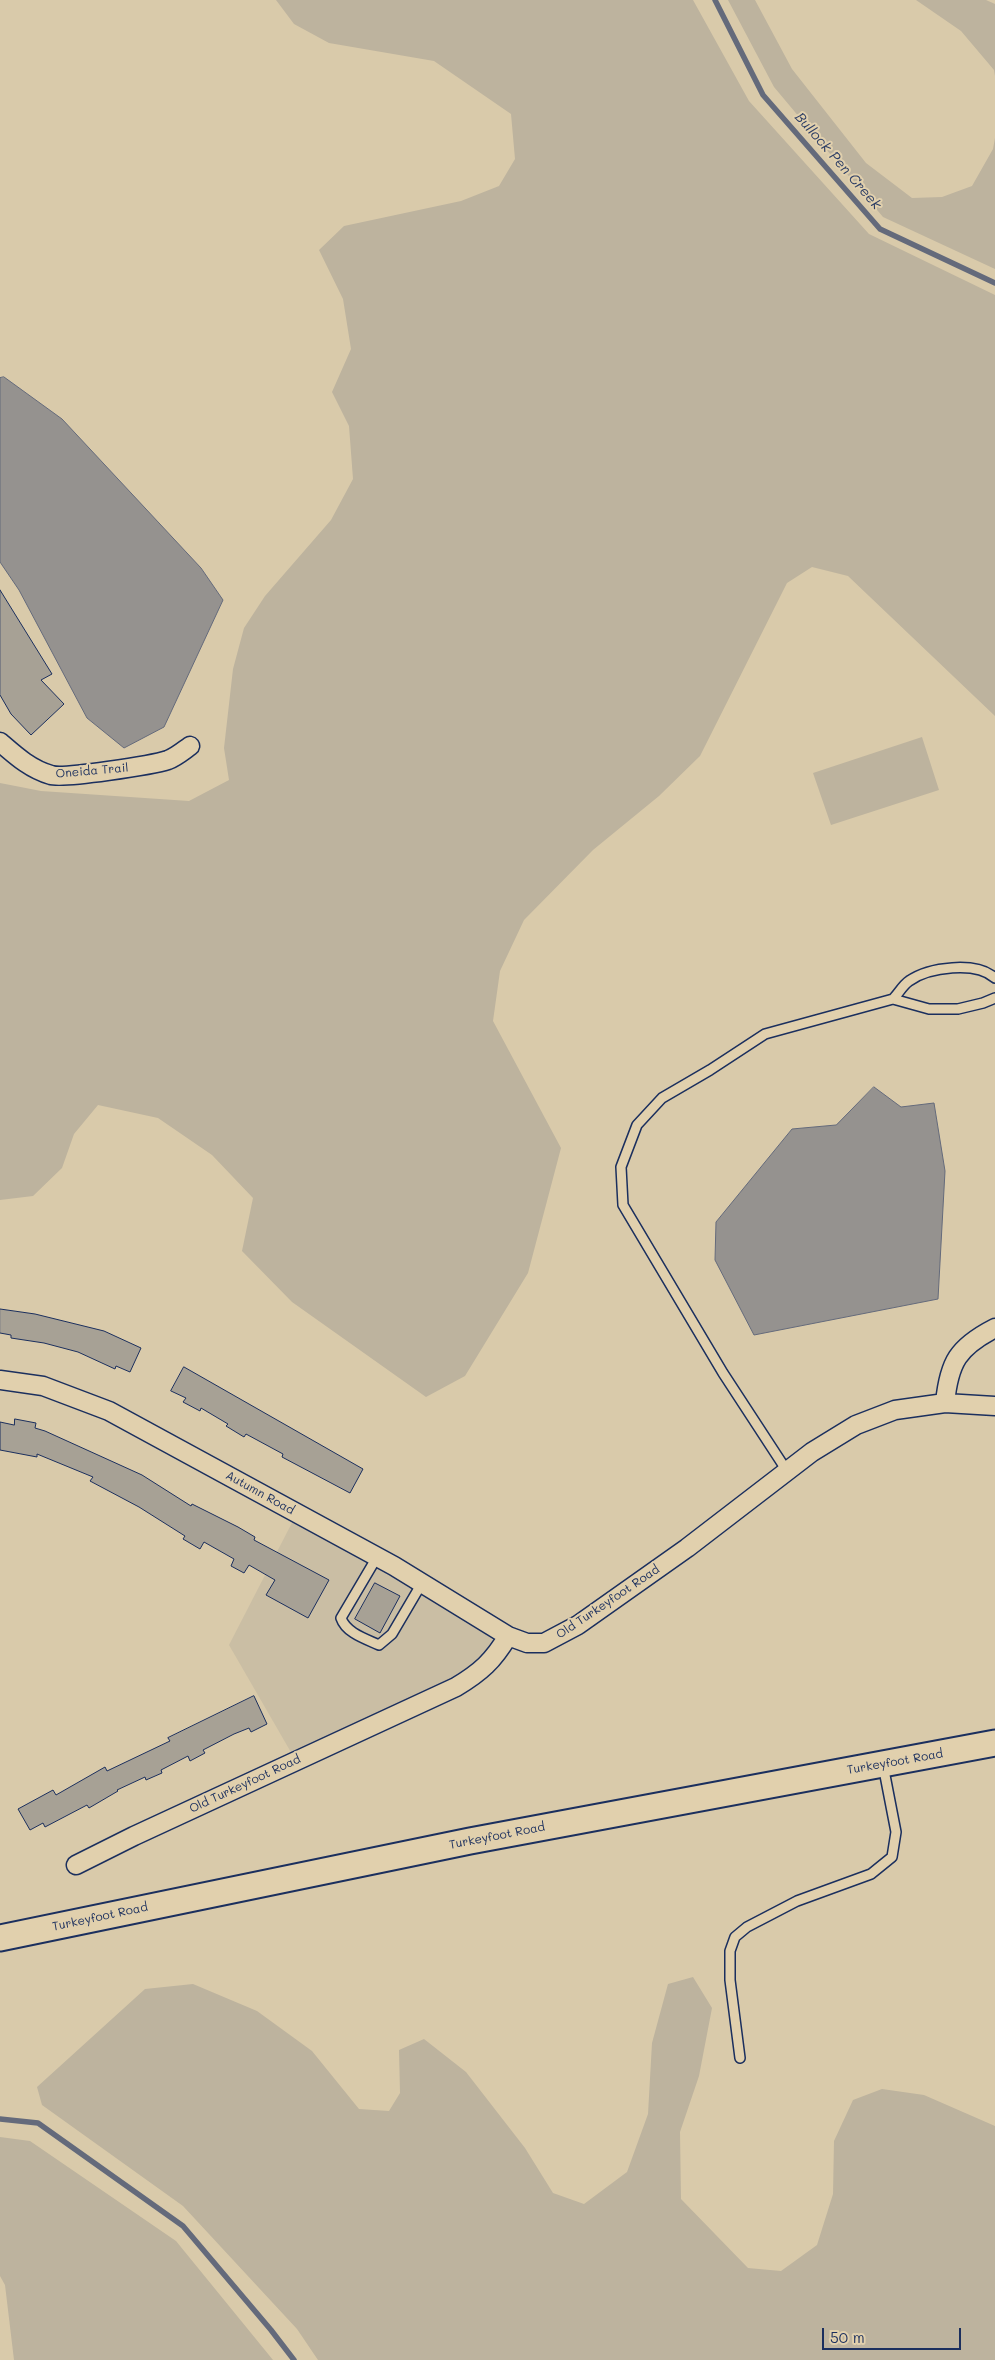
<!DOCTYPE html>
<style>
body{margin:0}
#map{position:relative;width:995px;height:2360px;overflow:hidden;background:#d9caaa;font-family:Mali,sans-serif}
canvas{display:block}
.scale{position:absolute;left:822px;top:2328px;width:139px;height:22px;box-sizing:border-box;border:2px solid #1b2f5e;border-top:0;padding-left:6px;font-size:15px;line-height:18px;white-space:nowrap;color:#1b2f5e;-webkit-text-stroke:4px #e1d0ad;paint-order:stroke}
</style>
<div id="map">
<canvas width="995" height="2360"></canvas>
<div class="scale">50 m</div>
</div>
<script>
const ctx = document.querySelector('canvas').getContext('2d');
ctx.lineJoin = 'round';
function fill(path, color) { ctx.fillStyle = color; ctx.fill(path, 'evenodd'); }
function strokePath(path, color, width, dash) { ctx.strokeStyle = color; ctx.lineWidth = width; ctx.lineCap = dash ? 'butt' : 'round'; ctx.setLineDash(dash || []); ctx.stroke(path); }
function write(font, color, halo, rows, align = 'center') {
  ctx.font = font + ' Mali,sans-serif'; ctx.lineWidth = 4; ctx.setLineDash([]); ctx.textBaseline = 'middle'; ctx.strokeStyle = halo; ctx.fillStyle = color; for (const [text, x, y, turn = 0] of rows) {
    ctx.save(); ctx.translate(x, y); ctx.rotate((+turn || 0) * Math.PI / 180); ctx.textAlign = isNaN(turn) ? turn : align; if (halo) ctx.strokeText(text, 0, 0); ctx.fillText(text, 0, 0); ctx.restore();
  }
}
const built = new Path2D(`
 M297,1513L508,1636L496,1656L296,1761L229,1645Z`);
const green = new Path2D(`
 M276,0H693L749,101L869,234L995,295V716L848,576L812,567L787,583L700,756L659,796L593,850L524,920L500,971L493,1021L561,1148L528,1273L465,1376L426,1397L292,1302L242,1251L253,1198L212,1155L158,1118L98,1105L74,1134L62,1168L33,1196L0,1200V783L41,791L189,801L229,780L224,748L233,669L244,628L265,596L331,520L353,479L349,426L332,392L351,349L343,299L319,250L344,226L461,201L499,186L515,159L511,114L434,61L329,43L294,24Z
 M728,0H755L792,69L866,163L912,198L942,197L972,186L993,149L995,138V269L883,217L774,87Z
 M916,0H986L995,4V76L994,70L961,31Z
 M922,737L939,790L831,825L813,773Z
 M693,1977L712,2008L699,2076L680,2132L681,2199L748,2268L781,2271L817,2245L833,2194L834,2141L853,2100L882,2089L924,2095L995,2126V2360H318L297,2329L183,2206L42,2105L37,2087L145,1989L193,1984L257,2011L312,2051L359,2109L389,2111L400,2093L399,2050L424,2039L466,2072L525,2148L553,2193L584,2204L627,2172L648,2114L652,2043L668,1984Z
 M0,2137L30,2141L176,2241L273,2360H14L5,2285L0,2276Z`);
const water = new Path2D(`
 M4,377L62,419L201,568L223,600L164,727L124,748L87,718L19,590L0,562V378Z
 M874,1087L901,1107L934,1103L945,1171L938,1299L754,1335L715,1260L716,1222L792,1129L836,1125Z`);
const stream = new Path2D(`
 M715,0L763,95L880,229L995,283
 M0,2119L38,2123L183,2226L271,2330L294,2360`);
const building = new Path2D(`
 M0,590L52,674L41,680L64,704L31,735L11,714L0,695Z
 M0,1309L35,1314L104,1331L141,1348L130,1372L116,1366L115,1369L78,1352L44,1343L11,1338V1335L0,1333Z
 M184,1367L363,1469L350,1493L282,1457L283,1454L246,1434L244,1437L226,1426L228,1424L201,1408L200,1411L183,1402L186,1398L171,1391Z
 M15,1419L36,1423L35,1428L45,1431L142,1475L191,1506L192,1504L238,1527L255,1537L254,1540L329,1580L308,1618L266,1595L275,1580L249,1565L244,1573L231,1566L234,1559L204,1542L200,1549L183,1539L185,1536L139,1507L90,1481L93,1477L37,1454V1457L0,1450V1422L14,1425Z
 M375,1583L400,1596L380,1633L355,1619Z
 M254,1696L267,1724L251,1732L249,1728L234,1734L203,1750L205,1753L190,1761L188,1756L161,1770L162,1773L146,1780L145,1777L117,1790L118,1791L89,1808L87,1805L45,1827L43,1823L30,1830L18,1809L53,1790L56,1795L105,1767L107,1771L170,1741L168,1738Z`);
const service = new Path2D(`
 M893,999C898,994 903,985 909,981C929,967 976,961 995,978
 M787,1471L723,1373L623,1205L621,1167L637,1125L662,1098L710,1070L765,1034L893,999L929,1009H958L983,1003L995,998
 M377,1557L341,1618C346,1633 366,1639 379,1645L392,1634L422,1583
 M740,2058L730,1980V1951L735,1937L747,1927L797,1901L871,1874L892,1857L896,1832L883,1765`);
const minor = new Path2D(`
 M0,742C15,755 30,769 51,775C63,779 153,765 168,760C176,757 183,751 190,746
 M0,1380L43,1386L109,1411L394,1566L508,1636L527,1643H544L578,1625L687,1548L812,1452L856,1425L895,1410L945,1403L995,1406
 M945,1403C949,1362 958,1347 995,1328
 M76,1865L134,1836L456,1687C481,1672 493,1661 508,1636`);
const secondary = new Path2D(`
 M0,1938L470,1841L995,1743`);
const streetNames = [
 ["Oneida Trail",92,771,-5],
 ["Autumn Road",260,1493,29],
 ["Old Turkeyfoot Road",608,1602,-34],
 ["Turkeyfoot Road",895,1762,-10],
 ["Old Turkeyfoot Road",245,1784,-25],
 ["Turkeyfoot Road",497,1836,-11],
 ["Turkeyfoot Road",100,1917,-12]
];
const waterNames = [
 ["Bullock Pen Creek",838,161,49]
];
fill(built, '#cabea4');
fill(green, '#bdb39e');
fill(water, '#95928f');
strokePath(water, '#646a7b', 1);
strokePath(stream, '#646a7b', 5.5);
fill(building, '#a7a195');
strokePath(building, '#1b2f5e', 1);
strokePath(service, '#1b2f5e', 12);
strokePath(minor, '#1b2f5e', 21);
strokePath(secondary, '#1b2f5e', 29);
strokePath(service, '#e1d0ad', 9);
strokePath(minor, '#e1d0ad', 18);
strokePath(secondary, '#e1d0ad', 25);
write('12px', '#1b2f5e', '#e1d0ad', streetNames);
write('italic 14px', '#2d3e65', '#e1d0ad', waterNames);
</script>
